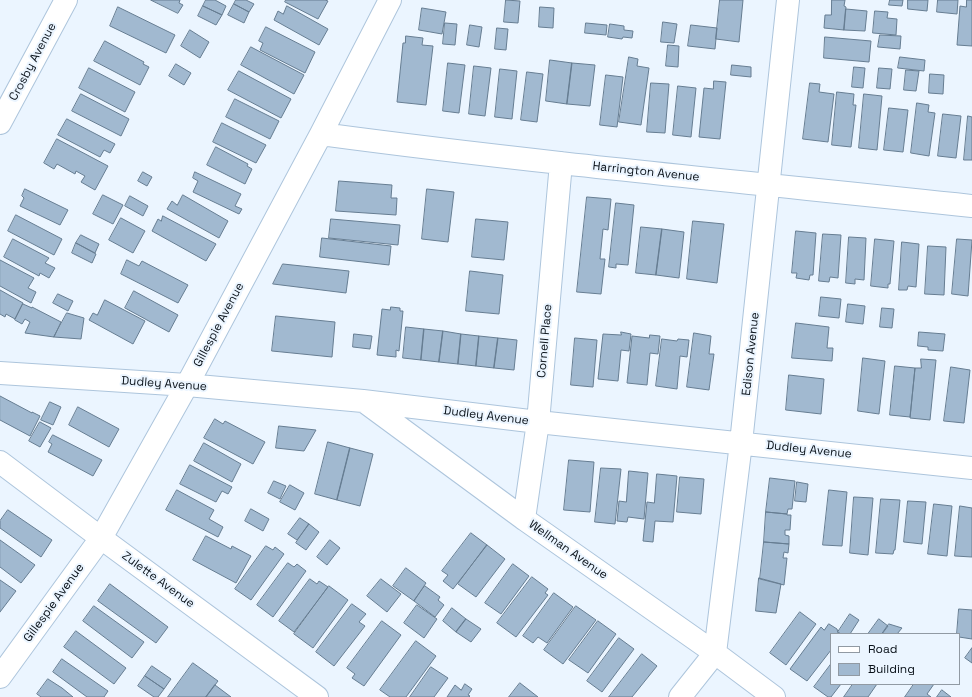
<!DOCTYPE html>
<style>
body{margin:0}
#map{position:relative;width:972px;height:697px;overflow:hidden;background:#ebf5ff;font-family:"Space Grotesk",sans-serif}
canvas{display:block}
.legend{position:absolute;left:830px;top:633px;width:130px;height:52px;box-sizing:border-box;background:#ebf5ff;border:1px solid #919aa3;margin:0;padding:5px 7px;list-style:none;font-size:12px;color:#091119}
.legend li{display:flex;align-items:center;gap:8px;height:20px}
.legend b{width:20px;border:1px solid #919aa3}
</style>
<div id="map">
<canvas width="972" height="697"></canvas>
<ul class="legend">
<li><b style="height:5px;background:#fff"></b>Road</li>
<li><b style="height:11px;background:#a1b9d0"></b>Building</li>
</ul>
</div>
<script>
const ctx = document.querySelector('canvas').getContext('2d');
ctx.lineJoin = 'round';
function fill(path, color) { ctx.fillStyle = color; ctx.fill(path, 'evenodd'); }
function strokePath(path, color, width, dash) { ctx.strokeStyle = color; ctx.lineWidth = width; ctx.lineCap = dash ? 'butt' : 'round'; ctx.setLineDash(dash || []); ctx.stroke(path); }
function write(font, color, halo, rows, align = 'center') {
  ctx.font = font + ' "Space Grotesk",sans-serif'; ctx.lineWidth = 4; ctx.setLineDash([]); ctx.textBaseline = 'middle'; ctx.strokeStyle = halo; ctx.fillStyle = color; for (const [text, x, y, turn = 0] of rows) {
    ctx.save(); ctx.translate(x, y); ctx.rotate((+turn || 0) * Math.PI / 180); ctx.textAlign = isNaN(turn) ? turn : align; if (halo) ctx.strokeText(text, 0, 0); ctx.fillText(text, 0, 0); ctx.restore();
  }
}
const building = new Path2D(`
 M151,0H180L179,3L183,5L178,13Z
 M206,0H215L226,6L222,15L203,6Z
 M236,0H246L254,4L249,12L234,4Z
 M286,0H325L328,1L318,19L285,2Z
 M506,0L520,1L518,23L504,22Z
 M720,0H743L739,42L716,39Z
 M832,0H845L844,6L846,7L844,30L824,28L825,15H831Z
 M890,0H903L902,6L889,5Z
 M908,0H928L927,11L908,9Z
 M938,0H958L957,14L937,12Z
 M967,0H972V46L957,45L960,6L966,7Z
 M234,4L249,12L244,23L228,15Z
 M203,6L222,15L216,25L198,16Z
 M287,6L328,29L319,45L274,20L278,11L283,14Z
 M118,7L175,35L166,53L110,26Z
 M540,7L554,8L553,28L539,27Z
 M422,8L446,12L442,34L419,30Z
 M846,9L867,11L865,31L844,30Z
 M875,11L888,12L887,18L897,19L896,35L873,33Z
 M663,22L677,24L674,43L661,42Z
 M445,23L457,24L455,45L443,44Z
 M586,23L607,25L606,35L585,33Z
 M610,24L624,26V30L633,31L632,38L623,37L622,39L608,37Z
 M470,25L482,27L479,47L467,45Z
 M691,25L717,28L715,49L688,46Z
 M266,27L315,52L305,73L260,50L263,43L259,41Z
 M497,28L508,29L506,50L495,49Z
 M190,30L209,42L200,58L181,46Z
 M880,35L901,36L900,49L878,47Z
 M406,36L423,38L422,45L433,46L426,105L397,102L403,43H405Z
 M825,37L871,41L869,62L824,58Z
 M105,41L144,62L143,64L149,67L140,85L94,61Z
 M668,45L679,46L678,67L666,66Z
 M251,47L304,75L294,94L241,65Z
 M629,57L638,59L637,66L649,68L641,125L619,122Z
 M900,57L925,60L924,71L898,68Z
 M550,60L572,63L567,104L546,101Z
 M448,63L465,65L459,113L443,111Z
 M572,63L595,65L590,106L567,104Z
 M176,64L191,73L184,85L169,76Z
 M732,65L751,67V77L731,75Z
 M474,66L491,68L485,116L469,114Z
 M854,67L865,68L863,88L852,87Z
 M89,68L135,92L125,112L79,88Z
 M879,68L892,69L890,89L877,88Z
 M500,69L517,71L512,119L495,117Z
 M906,70L919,71L916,91L904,90Z
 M239,71L291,99L281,118L228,90Z
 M527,72L543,74L537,122L521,120Z
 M930,74L944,75L943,94L929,93Z
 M606,75L623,77L617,127L600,125Z
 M714,81L726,82L720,139L699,137L704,88L713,89Z
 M651,83L669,84L665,133L647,132Z
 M810,83L820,84L819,92L834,94L828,142L803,139Z
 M678,86L696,88L691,137L673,135Z
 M837,92L854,94L853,105H856L851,147L832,145Z
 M81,94L129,119L121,136L72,111Z
 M864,94L882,96L877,150L859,148Z
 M235,99L279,121L270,139L226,117Z
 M917,103L929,105L928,112L935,113L929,156L911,153Z
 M889,108L908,110L903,152L884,150Z
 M943,114L961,116L956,158L938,156Z
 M968,116L972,117V160H964Z
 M67,119L115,144L110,153L104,150L100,157L58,135Z
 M222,123L266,145L256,163L213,142Z
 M57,139L108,166L95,190L81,182L85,176L76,171L75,174L57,164L54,169L44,163Z
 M216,147L248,164L247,166L252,169L245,184L207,165Z
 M143,172L152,177L147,186L138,181Z
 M195,172L241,194L235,206L242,209L239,214L193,192L198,181L193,178Z
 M339,181L392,185L391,198H397L396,215L336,211Z
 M25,189L68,210L60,225L20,206L24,198L22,196Z
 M427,189L454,192L448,242L422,239Z
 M103,195L123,205L113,224L93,214Z
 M183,195L228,221L219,238L167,209L172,201L177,205Z
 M130,196L148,206L143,216L125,206Z
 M587,197L611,199L608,230L603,229L600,259H605L601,294L577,292Z
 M616,203L634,205L628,265L616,264V268L609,267Z
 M16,215L62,239L54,255L8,231Z
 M163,216L216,244L206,261L152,231L158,219L161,221Z
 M121,218L145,231L133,253L109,240Z
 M331,219L400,225L398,245L329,238Z
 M476,219L508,222L504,260L472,257Z
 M693,221L724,224L717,283L687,279Z
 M641,227L662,229L656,275L636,273Z
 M662,229L684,232L679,278L656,275Z
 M796,231L816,233L813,275H810L809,280L796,278L797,273H792Z
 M823,234L841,235L838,278L830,277L829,282L819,281Z
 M81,235L99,244L95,253L76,243Z
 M849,237L866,238L864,280L855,279V284L846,283Z
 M322,238L391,246L389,265L320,257Z
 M13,239L49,258L45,263L55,268L49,278L40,273L39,276L4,257Z
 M875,239L894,241L890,284H888V288L871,286Z
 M957,239L972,240L968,296L952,294Z
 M902,242L919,244L916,287L908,286L907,290H899Z
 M76,243L96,254L92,263L72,253Z
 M928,246L946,247L944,295L925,294Z
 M0,260L34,278L28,288L36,292L31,303L0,286Z
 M127,260L139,266L142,261L188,285L178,303L121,274Z
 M283,264L349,271L346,293L273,284Z
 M470,271L503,275L499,314L466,311Z
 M0,290L23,303L15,319L6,314L5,317L0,314Z
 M134,291L178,315L169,332L125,308Z
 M58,294L73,301L68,311L53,303Z
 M821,297L841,299L839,318L819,316Z
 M105,300L145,321L133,344L89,320L93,313L97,315Z
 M23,304L32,308V307L61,322L54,337L25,333L30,322L25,319L22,324L15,320Z
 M848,304L865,306L863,324L846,322Z
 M391,307L400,308V311H403L399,351L396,350V357L377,355L382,309L390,310Z
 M882,308L894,309L892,328L880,327Z
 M67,313L84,318L81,339L54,337Z
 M276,316L335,322L332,357L272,351Z
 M796,323L829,327L827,348H833L832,361L792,358Z
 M406,327L424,329L421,360L403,358Z
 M424,329L443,331L439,362L421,360Z
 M443,331L461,334L458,364L439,362Z
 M621,332L631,334L629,351L621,350L618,381L598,379L603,334L621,335Z
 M919,332L945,334L943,351L928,350V347L918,346Z
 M694,333L711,336L709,354H714L709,390L687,387Z
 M354,334L372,336L370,349L353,347Z
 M461,334L479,336L476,366L458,364Z
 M650,335L660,336L658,354L650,353L647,385L627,383L632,336L649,338Z
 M479,336L498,338L494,368L476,366Z
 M498,338L517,340L514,370L494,368Z
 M575,338L597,340L593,387L571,385Z
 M662,339L677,341L678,339L689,340L687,357L680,356L677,389L656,386Z
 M863,358L885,361L879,414L858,411Z
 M921,359L936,360L930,420L910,418L915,368H921Z
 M895,366L915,368L910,417L890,415Z
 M951,367L970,370L964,423L944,421Z
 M789,375L824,379L821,414L786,410Z
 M0,396L32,413V412L40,416L30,436L0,420Z
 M50,402L61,407L53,425L41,420Z
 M78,407L119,429L109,447L69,425Z
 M215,419L223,424L225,421L265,442L253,464L204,438Z
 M40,422L51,428L40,447L29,441Z
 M279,426L316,430L304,451L276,448Z
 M53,435L102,460L93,476L48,452L52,444L49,442Z
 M328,442L350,448L337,500L315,494Z
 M204,443L241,464L232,482L194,461Z
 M350,448L373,454L360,506L337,500Z
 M569,460L594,462L590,512L564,510Z
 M190,465L232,487L228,494L222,491L216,502L180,484Z
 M601,468L621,469L615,524L595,522Z
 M629,471L648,473L644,519L628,517L627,522L617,521L619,501L626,502Z
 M657,474L677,476L673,522L655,521L653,542L643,541L647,502L654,503Z
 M680,477L704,479L701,514L677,512Z
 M770,478L795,481L792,509H788L787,514L766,512Z
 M274,481L286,486L280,499L268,493Z
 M797,482L808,484L806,502L795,501Z
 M290,485L304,493L295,510L280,502Z
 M177,490L214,510L209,519L223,527L218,537L166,510Z
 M829,490L847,492L842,546L823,545Z
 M854,497L873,498L868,555L850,553Z
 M881,499L900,500L895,550H894L893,554L876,553Z
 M908,501L926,502L922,544L904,542Z
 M934,504L952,506L947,556L928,554Z
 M960,506L972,508V557L955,556Z
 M251,509L269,519L263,531L245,521Z
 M8,510L52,540L41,557L0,528V521Z
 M766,512L787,514V515H791L790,530H785V535L789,536V544L764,542Z
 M300,518L309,524L297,540L288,534Z
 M309,524L319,532L306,550L296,543Z
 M471,533L487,545L453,589L443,581L448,575L442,571Z
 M206,536L231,549L232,546L251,556L236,583L193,560Z
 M0,540L35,565L21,583L0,567Z
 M330,540L340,548L327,565L317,557Z
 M764,542L789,544L788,553L784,552L783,558H787L784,585L760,579Z
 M487,545L505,559L476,597L458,584Z
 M266,546L273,550L275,547L284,554L251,600L235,589Z
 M288,563L294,567L297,564L306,571L273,617L257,605Z
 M513,564L529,576L501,614L485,603Z
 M406,568L426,583L414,601L393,586Z
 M532,577L548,589L545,593L548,595L516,637L497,623Z
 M759,578L781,584L776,613L756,611Z
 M310,579L317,584L319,581L328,587L294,632L279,621Z
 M381,579L401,594L387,612L367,596Z
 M0,580L16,591L0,612Z
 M110,584L168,627L156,643L98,601Z
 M329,586L348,600L313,648L294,634Z
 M425,586L440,597L438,600L444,605L435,617L414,601Z
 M554,593L573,607L547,643L538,637L533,643L523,636Z
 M352,604L366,614L359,622L365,626L334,666L316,652Z
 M417,605L437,619L424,638L404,623Z
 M94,606L144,642L132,658L83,621Z
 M576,606L596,620L563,664L544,650Z
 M452,608L466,619L456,632L443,621Z
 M959,609L972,610V639L959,637V634H957Z
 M800,612L816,624L786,665L770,653Z
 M850,614L859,620L850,634H841L838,632Z
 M466,619L481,629L471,642L456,632Z
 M879,619L888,626L882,634H868Z
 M382,621L401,635L364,686L352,678L355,674L347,668Z
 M598,621L616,634L588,673L569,660Z
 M829,624L837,629L838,633L837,634H831V650L807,681L790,669L821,627L824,630Z
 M889,624L902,628L897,634H882Z
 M76,631L126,668L114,684L64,647Z
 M619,638L634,649L602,692L587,681Z
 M416,641L436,656L406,697H390L380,690Z
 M972,648V663L965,658Z
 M642,654L657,666L632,697H609Z
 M62,659L108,691L104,697H87L53,672Z
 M193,663L218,681L206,697H168Z
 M831,664V684H841L831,697H828L814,687Z
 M152,666L171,679L164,689L145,676Z
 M431,667L448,678L434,697H410Z
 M145,676L164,689L158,697H154L138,686Z
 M48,679L62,688L73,697H41L37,694Z
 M520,683L538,697H509Z
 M465,684L472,689L468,695L470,696L469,697H447L455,685L461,690Z
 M853,684H877L868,697H844Z
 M914,684H934L927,694L931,697H905Z
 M215,685L231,697H206Z
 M942,690L951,697H937Z`);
const minor = new Path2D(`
 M0,123L66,0
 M321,134C537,163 755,183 972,206
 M0,373L187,385L363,401L538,422L972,468
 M365,402L524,519L715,653L774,697
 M0,462L101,538L317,697
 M524,519L538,422L561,163
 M0,677L101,538L187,385L321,134L390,0
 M680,697L715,653L741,443L788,0`);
const streetNames = [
 ["Crosby Avenue",33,62,-62],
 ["Harrington Avenue",646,172,6],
 ["Gillespie Avenue",219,325,-62],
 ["Cornell Place",545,341,-85],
 ["Edison Avenue",751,354,-84],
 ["Dudley Avenue",164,384,4],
 ["Dudley Avenue",486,416,7],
 ["Dudley Avenue",809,450,6],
 ["Wellman Avenue",568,550,35],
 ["Zulette Avenue",158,580,36],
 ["Gillespie Avenue",54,603,-54]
];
fill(building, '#a1b9d0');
strokePath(building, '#667d92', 1);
strokePath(minor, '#adc5dc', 24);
strokePath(minor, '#fff', 22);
write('12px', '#091119', '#ebf5ff', streetNames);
</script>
